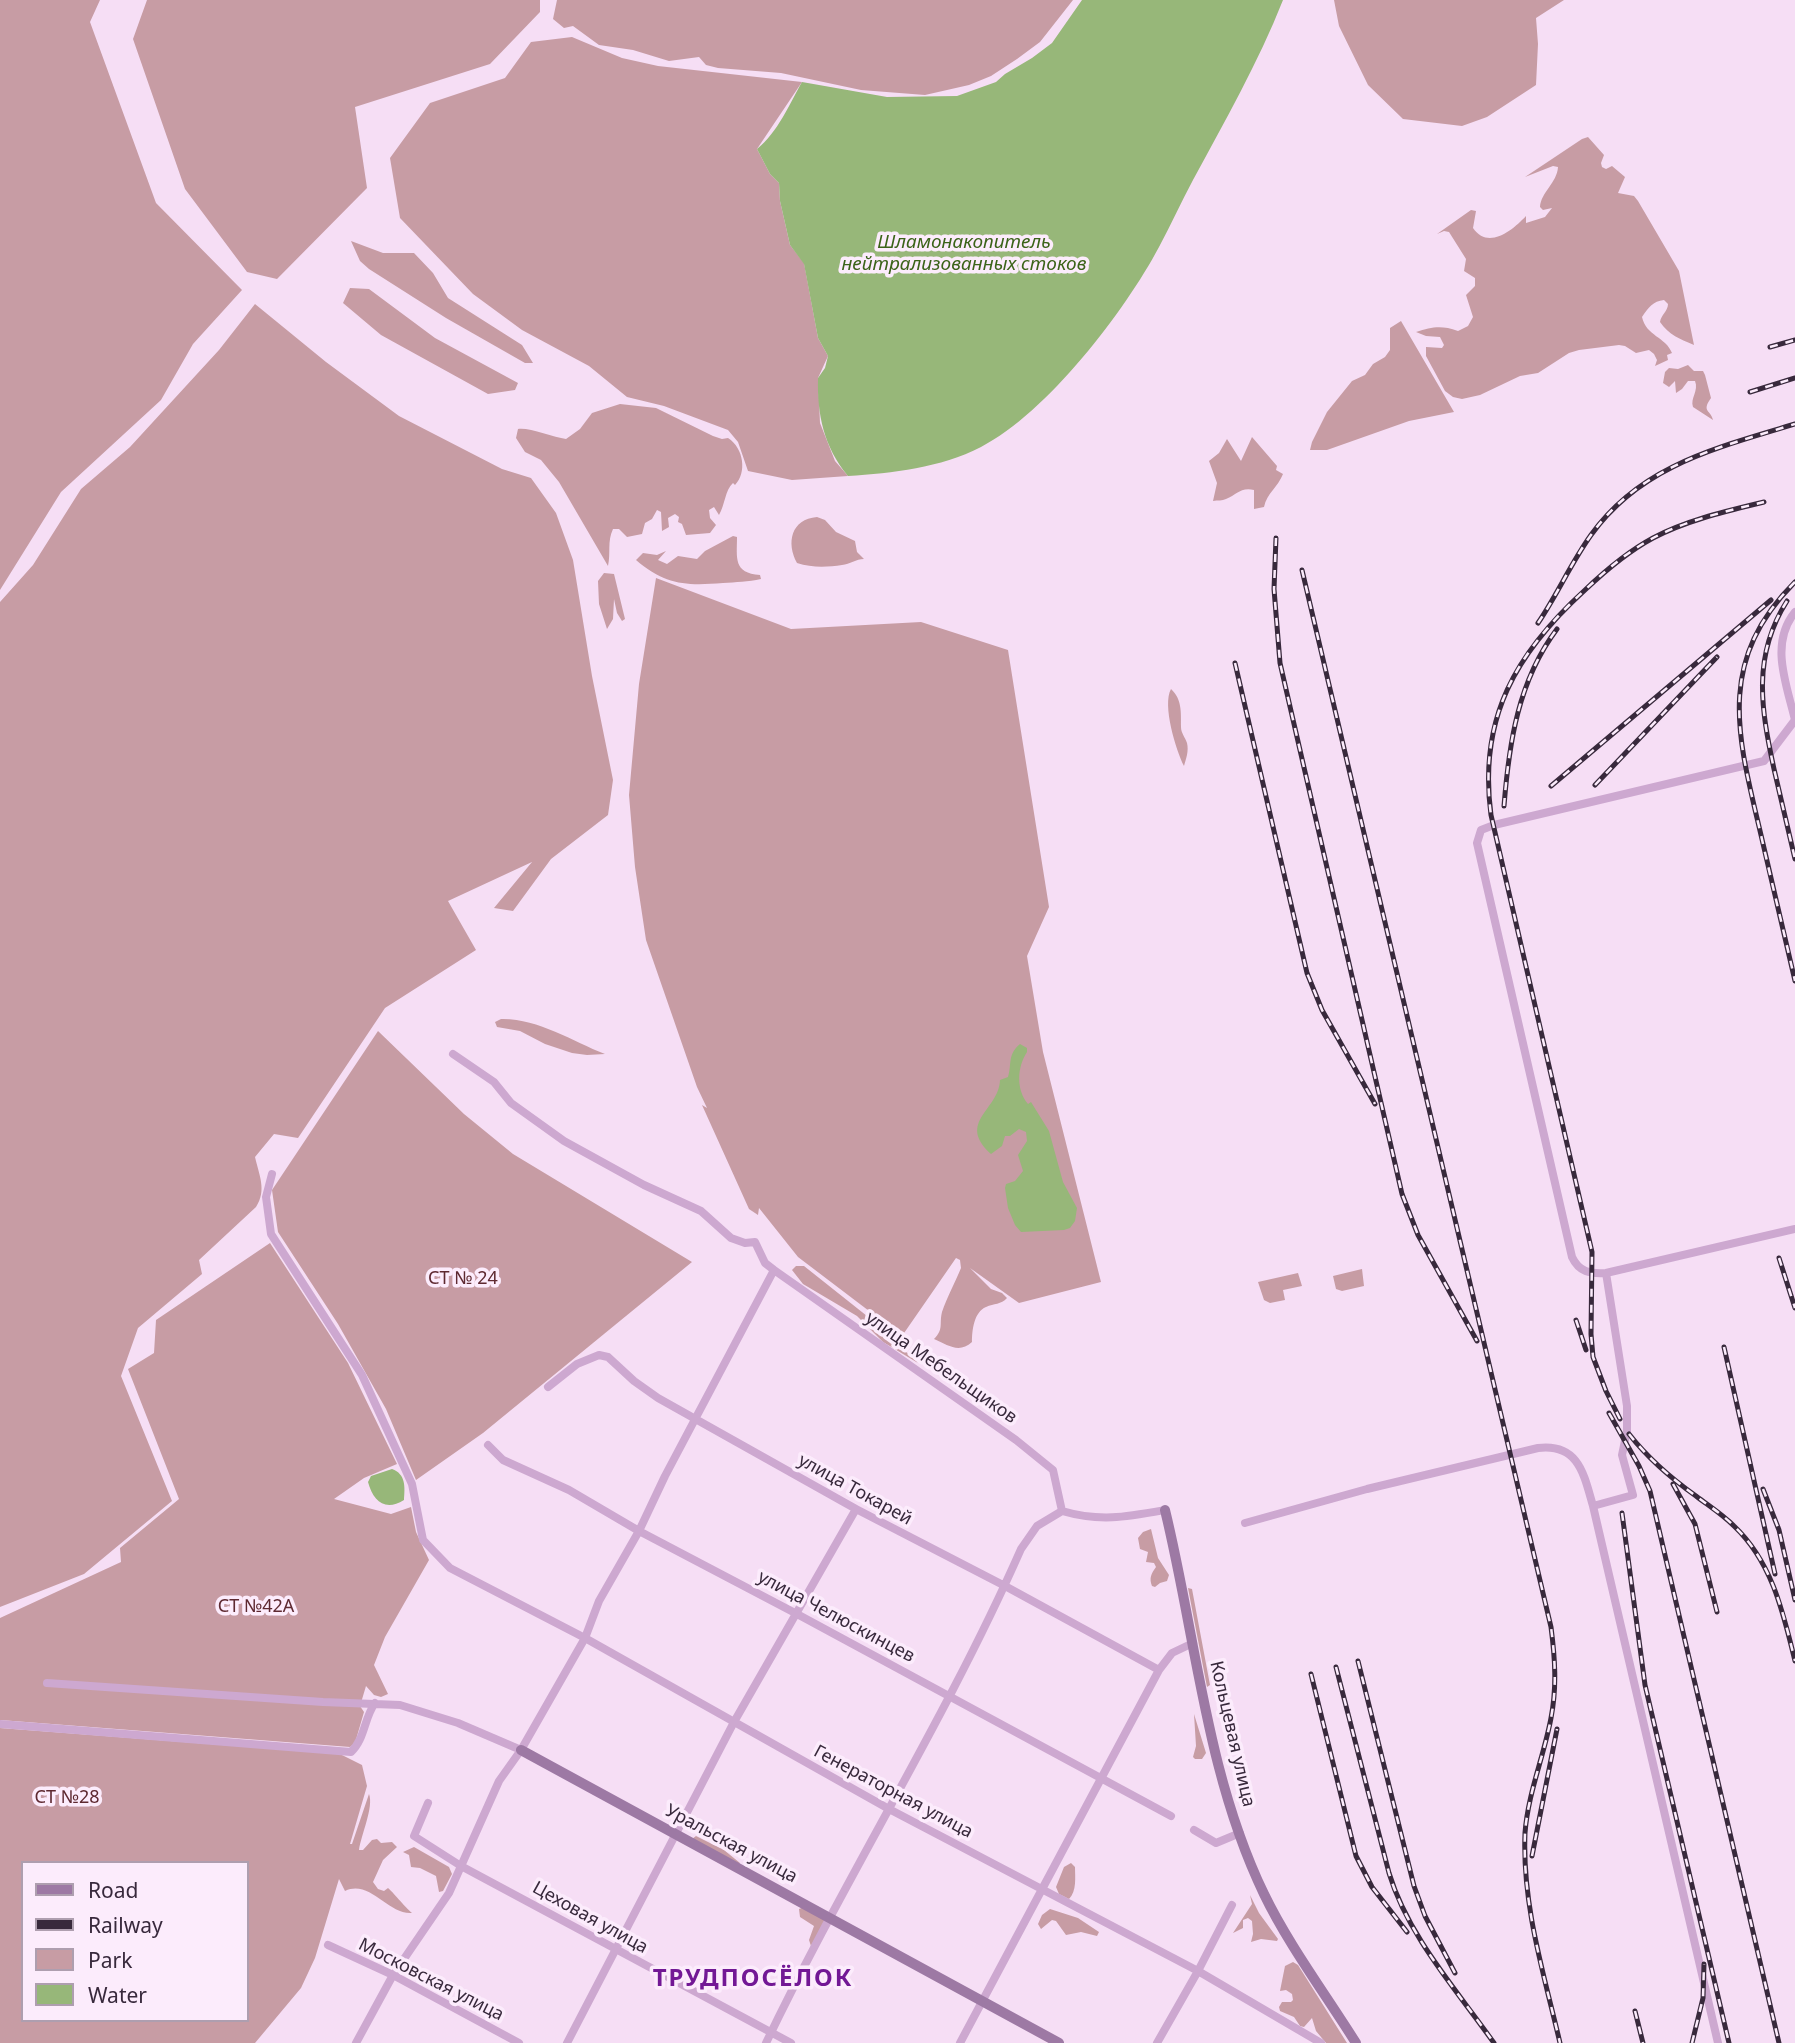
<!DOCTYPE html>
<meta charset="utf-8">
<style>
body{margin:0}
#map{position:relative;width:1795px;height:2043px;overflow:hidden;background:#f6def5;font-family:"Noto Sans",sans-serif}
canvas{display:block}
.legend{position:absolute;left:21px;top:1861px;width:228px;height:161px;box-sizing:border-box;background:#fcecfc;border:2px solid #ae9eaf;margin:0;padding:9px 12px;list-style:none;font-size:21px;color:#38293c}
.legend li{display:flex;align-items:center;gap:14px;height:35px}
.legend b{width:35px;border:2px solid #ae9eaf}
</style>
<div id="map">
<canvas width="1795" height="2043"></canvas>
<ul class="legend">
<li><b style="height:9px;background:#9d79a4"></b>Road</li>
<li><b style="height:9px;background:#38293c"></b>Railway</li>
<li><b style="height:19px;background:#c79ca4"></b>Park</li>
<li><b style="height:19px;background:#97b779"></b>Water</li>
</ul>
</div>
<script>
const ctx = document.querySelector('canvas').getContext('2d');
ctx.lineJoin = 'round';
function fill(path, color) { ctx.fillStyle = color; ctx.fill(path, 'evenodd'); }
function strokePath(path, color, width, dash) { ctx.strokeStyle = color; ctx.lineWidth = width; ctx.lineCap = dash ? 'butt' : 'round'; ctx.setLineDash(dash || []); ctx.stroke(path); }
function write(font, color, halo, rows, align = 'center') {
  ctx.font = font + ' "Noto Sans",sans-serif'; ctx.lineWidth = 7; ctx.setLineDash([]); ctx.textBaseline = 'middle'; ctx.strokeStyle = halo; ctx.fillStyle = color; for (const [text, x, y, turn = 0] of rows) {
    ctx.save(); ctx.translate(x, y); ctx.rotate((+turn || 0) * Math.PI / 180); ctx.textAlign = isNaN(turn) ? turn : align; if (halo) ctx.strokeText(text, 0, 0); ctx.fillText(text, 0, 0); ctx.restore();
  }
}
const green = new Path2D(`
 M0,0H100L90,22L156,203L242,290L193,344L161,400L61,492L0,590Z
 M147,0H540V12L490,64L355,107L367,188L277,279L247,272L185,189L133,39Z
 M557,0H1073L1040,42L1017,59L991,76L969,85L925,95L861,90L781,73L718,68L706,65L699,57L669,61L633,50L599,45L573,26L564,28L553,19Z
 M1334,0H1564L1536,18L1538,44L1536,85L1487,117L1462,126L1403,119L1368,85L1339,26Z
 M572,37L622,58L658,66L802,82L757,149L770,174L779,183L780,201L790,245L804,263L818,338L828,356L818,378L820,423L835,461L848,476L792,480L748,471L738,442L728,430L664,406L627,397L589,366L522,330L473,294L400,218L390,158L430,103L505,78L531,42Z
 M1588,137L1604,155L1601,163L1602,167L1606,169L1612,166L1625,177L1618,193L1634,196L1638,201L1679,271L1694,345C1680,339 1669,335 1660,322C1661,315 1668,311 1668,304L1664,300C1653,301 1648,308 1642,317C1646,336 1666,337 1672,353L1667,355L1668,360L1655,366L1657,360L1654,354L1649,350L1636,353L1625,346L1619,345L1579,350L1569,353L1538,373L1520,376L1480,395L1462,399L1453,397L1445,391L1426,356V347L1442,348L1444,345L1440,337L1426,336L1416,332C1432,327 1441,325 1458,331L1468,326L1473,317L1466,295L1475,286V278L1464,271L1466,259L1449,232L1444,231L1437,234L1471,210L1476,211L1473,228C1488,250 1512,231 1526,216V223L1545,217L1552,208L1543,210L1540,207C1541,192 1557,183 1558,167L1553,166L1525,177L1582,139Z
 M351,241L383,253H414L433,273L448,298L522,345L533,363H525L446,318L369,269L360,261Z
 M350,288L369,289L435,338L518,383L515,390L488,394L381,335L343,303Z
 M255,304L326,362L399,416L502,469L531,478L556,513L573,560L592,676L613,780L608,815L551,859L513,911L494,908L532,862L448,901L476,950L385,1008L298,1138L274,1134L255,1157C259,1175 267,1190 256,1207L199,1260L202,1274L138,1328L121,1376L172,1501L84,1574L0,1607V602L33,565L81,489L130,447L219,350Z
 M1401,321L1454,412L1409,421L1327,450H1310L1312,442L1327,412L1352,381L1365,375L1373,364L1385,357L1390,350V328Z
 M1688,365L1694,371H1703L1705,375L1711,398C1701,412 1711,410 1713,420L1693,407C1690,398 1699,391 1695,381H1688L1682,389L1676,393L1675,381L1669,387L1663,383L1665,372L1669,368L1678,369Z
 M620,404L656,408L713,436L722,439L728,438C744,448 747,473 735,485L733,483C725,490 725,505 719,515L714,507L709,510L710,518L716,525L710,533L686,535L682,524L678,522L679,517L675,514L668,518L669,527L662,531L661,512L657,510L652,519L645,523L642,534L627,537L619,529H613C607,542 611,552 608,566L559,482L541,460L525,452L516,438L518,429C528,427 553,437 566,439L580,429L592,413Z
 M1252,437L1277,466L1276,470L1283,474C1278,487 1267,493 1264,507L1254,509V490C1240,487 1237,495 1226,499C1222,501 1218,500 1213,501L1217,483L1209,461L1219,453L1227,439L1241,461Z
 M817,517L825,520L836,532L855,541L857,552L864,559C856,559 850,564 842,565C828,567 812,568 797,563C786,543 791,519 817,517Z
 M733,536L737,537C737,558 733,573 760,575L761,579C748,582 736,582 723,583C686,586 665,585 636,560L643,553L657,555L666,551L658,560L667,564L678,556L697,559L705,551Z
 M604,573L614,574L625,619L622,621L617,613L614,599L613,619L607,629L599,604L598,581Z
 M656,578L791,629L921,622L1008,650L1049,907L1027,956L1043,1052L1101,1282L1019,1303L970,1268L991,1289L1002,1293L1007,1298C1001,1305 994,1303 986,1307C974,1312 972,1330 972,1342C959,1354 948,1345 934,1339C944,1329 939,1324 942,1312C947,1297 955,1283 961,1268L960,1260L956,1258L902,1336L798,1257L759,1208L758,1215L749,1209L702,1105L707,1108L697,1087L646,940L635,867L629,795L639,684Z
 M1171,689C1182,699 1181,712 1181,727C1181,733 1185,737 1187,743C1189,751 1186,759 1184,766C1176,750 1162,705 1171,689Z
 M501,1019C537,1018 572,1041 605,1054L587,1055L572,1053L545,1044L520,1031L497,1027L495,1022Z
 M378,1031L464,1114L513,1154L692,1262L483,1433L416,1480L386,1409L338,1324L278,1232L272,1190Z
 M270,1243L348,1363L397,1464L364,1478L334,1499L391,1514L411,1507L416,1532L429,1560L385,1637L374,1665L388,1694L381,1697L374,1695L366,1686L360,1706L364,1712L355,1743L350,1747L0,1720V1618L121,1562L120,1548L179,1499L128,1369L154,1353L156,1320Z
 M796,1266H804L872,1320L918,1363L883,1342L857,1316L803,1284L792,1270Z
 M1362,1269L1364,1286L1342,1291L1336,1289L1333,1276Z
 M1298,1273L1302,1286L1283,1290L1285,1300L1270,1303L1264,1300L1258,1282Z
 M1151,1529L1158,1558L1169,1575L1167,1581L1160,1583L1155,1587L1152,1586C1149,1578 1151,1574 1156,1567L1154,1563L1146,1562L1148,1552L1140,1549L1138,1538L1143,1532Z
 M1188,1588L1192,1589L1210,1685L1207,1687Z
 M1194,1714L1206,1753L1202,1759H1195L1193,1757L1196,1746Z
 M0,1728L340,1754L362,1765L367,1786L350,1844H352L369,1794C374,1807 361,1835 359,1850H363L372,1840L377,1839L381,1843L392,1842L397,1847L383,1860L373,1882L378,1889L384,1891L388,1888C392,1891 405,1907 412,1913C388,1915 370,1879 345,1891L339,1879L315,1958L301,1988L255,2043H0ZM23,1863H247V2020H23Z
 M696,1836L724,1850L740,1863L738,1865L692,1839Z
 M414,1847L449,1867L452,1874L443,1891L439,1892L436,1876L420,1868L411,1867L409,1855L403,1852Z
 M1071,1863L1075,1867C1075,1877 1077,1891 1069,1899L1059,1894L1056,1887L1064,1867Z
 M1250,1895L1259,1913L1278,1939L1277,1941L1261,1939L1251,1942L1253,1934L1252,1921L1248,1918L1243,1920V1928L1233,1933L1252,1904Z
 M804,1907L824,1919L825,1923L811,1946L809,1940L814,1926L800,1917L799,1909Z
 M1050,1909L1078,1918L1099,1932L1097,1936L1081,1932L1066,1935L1056,1921L1052,1920L1041,1929L1038,1924L1042,1915Z
 M1293,1962L1298,1965L1347,2043H1326L1316,2031L1312,2018L1304,2027L1300,2026L1294,2017L1280,2011L1279,2007L1282,2002H1291L1293,2000L1292,1994L1286,1990L1280,1991L1285,1966Z`);
const water = new Path2D(`
 M1082,0H1283C1258,63 1225,121 1193,180C1181,202 1171,225 1159,247C1125,311 1047,413 981,447C940,468 893,473 848,476C824,447 817,415 818,378L825,368L828,356L818,338L804,264L790,245L780,201L779,183L770,174L757,149C778,132 789,105 802,82L887,97L957,96L996,82L1005,74L1032,58L1052,43Z
 M1020,1044L1027,1048V1052C1017,1067 1016,1090 1028,1104L1031,1102L1049,1131L1063,1182L1077,1208L1075,1221L1070,1228L1064,1230L1021,1232L1015,1225L1008,1208L1005,1188L1006,1184L1015,1181L1023,1171L1018,1155L1027,1141L1026,1132L1019,1129L1010,1136H1005L1002,1146L991,1154C956,1122 999,1110 1000,1080L1008,1077C1012,1065 1007,1055 1020,1044Z
 M392,1469C406,1474 405,1487 404,1500C385,1512 373,1501 368,1482L371,1476Z`);
const street = new Path2D(`
 M1795,612C1769,644 1787,685 1795,720L1764,761L1494,825L1481,830L1477,843L1572,1257C1579,1272 1590,1274 1606,1273L1795,1229
 M453,1054L494,1082L511,1103L564,1141L644,1185L701,1211L731,1238L745,1243L755,1242L765,1263L774,1270L1016,1440L1053,1470L1062,1511
 M272,1174L266,1197L271,1234L362,1375L412,1484L423,1540L450,1568L585,1638L889,1809L1198,1971L1321,2043
 M548,1387L577,1364L599,1355L608,1357L634,1381L658,1398L856,1509L1005,1586L1159,1670
 M488,1445L503,1460L569,1490L639,1531L797,1614L1171,1816
 M1593,1506L1633,1495L1622,1455L1627,1431V1406L1606,1273
 M1062,1511C1100,1522 1126,1517 1165,1510
 M1245,1523L1367,1489L1538,1448C1579,1443 1584,1475 1593,1506L1718,2043
 M47,1683L323,1702L400,1705L458,1723L521,1750
 M0,1724L351,1752C365,1739 364,1718 375,1703
 M428,1803L414,1836L461,1866L791,2043
 M1194,1830L1216,1843L1240,1833
 M328,1945L393,1975L519,2043
 M356,2043L393,1975L449,1893L499,1781L521,1750L585,1638L599,1601L639,1531L665,1476L774,1270
 M567,2043L734,1722L856,1509
 M766,2043C846,1876 946,1719 1021,1549L1037,1526L1062,1511
 M960,2043L1159,1670L1172,1653L1193,1643
 M1157,2043L1198,1971L1232,1905`);
const secondary = new Path2D(`
 M1165,1510C1196,1637 1206,1774 1264,1894C1288,1944 1326,1995 1356,2043
 M521,1750L1059,2043`);
const rail = new Path2D(`
 M1770,347L1795,340
 M1750,392L1795,378
 M1276,538L1274,589L1280,663L1402,1194L1418,1235L1477,1341
 M1302,570L1551,1627C1555,1658 1557,1687 1551,1718C1544,1756 1528,1793 1525,1833C1522,1905 1544,1974 1560,2043
 M1795,582C1715,662 1738,737 1761,835C1772,884 1784,932 1795,981
 M1787,601C1752,656 1761,709 1774,769C1781,799 1788,829 1795,859
 M1538,623C1557,595 1571,563 1591,535C1641,465 1717,448 1795,424
 M1235,663L1307,973L1322,1010L1375,1104
 M1595,785L1717,657
 M1551,786L1771,600
 M1504,806C1509,743 1518,681 1557,629
 M1779,1258L1795,1308
 M1576,1320L1586,1350
 M1724,1347L1775,1574
 M1609,1413L1639,1466L1650,1491L1779,2043
 M1620,1419L1606,1391L1593,1357L1591,1334L1592,1252L1491,815C1478,718 1516,653 1585,590C1606,570 1627,552 1653,538C1687,520 1727,511 1764,502
 M1629,1434C1647,1457 1672,1479 1696,1496C1709,1506 1722,1514 1734,1526C1772,1562 1783,1612 1795,1661
 M1673,1484L1695,1524L1717,1612
 M1763,1489L1779,1530L1795,1600
 M1622,1513L1645,1685L1729,2043
 M1358,1661L1414,1886L1425,1916L1455,1973
 M1336,1667L1389,1873C1408,1936 1456,1989 1494,2043
 M1311,1674L1356,1856L1372,1887L1407,1932
 M1532,1856L1557,1729
 M1635,2011L1643,2043
 M1692,2043L1703,1998L1704,1964`);
const parkNames = [
 ["СТ № 24",463,1279],
 ["СТ №42А",256,1607],
 ["СТ №28",67,1798]
];
const streetNames = [
 ["улица Мебельщиков",941,1368,35],
 ["улица Токарей",855,1490,29],
 ["улица Челюскинцев",836,1617,28],
 ["Кольцевая улица",1232,1734,77],
 ["Генераторная улица",893,1792,28],
 ["Уральская улица",731,1844,28],
 ["Цеховая улица",590,1918,29],
 ["Московская улица",431,1980,27]
];
const waterNames = [
 ["Шламонакопитель",964,243],
 ["нейтрализованных стоков",964,265]
];
const districtNames = [
 ["ТРУДПОСЁЛОК",753,1979]
];
fill(green, '#c79ca4');
fill(water, '#97b779');
strokePath(street, '#cda8d0', 8);
strokePath(secondary, '#9d79a4', 10);
strokePath(rail, '#38293c', 5);
strokePath(rail, '#fcecfc', 2.5, [8]);
write('18px', '#5e2931', '#fcecfc', parkNames);
write('18px', '#38293c', '#fcecfc', streetNames);
write('italic 19px', '#3b6319', '#fcecfc', waterNames);
ctx.letterSpacing = '2px';
write('bold 24px', '#721895', '#fcecfc', districtNames);
ctx.letterSpacing = '0px';
</script>
